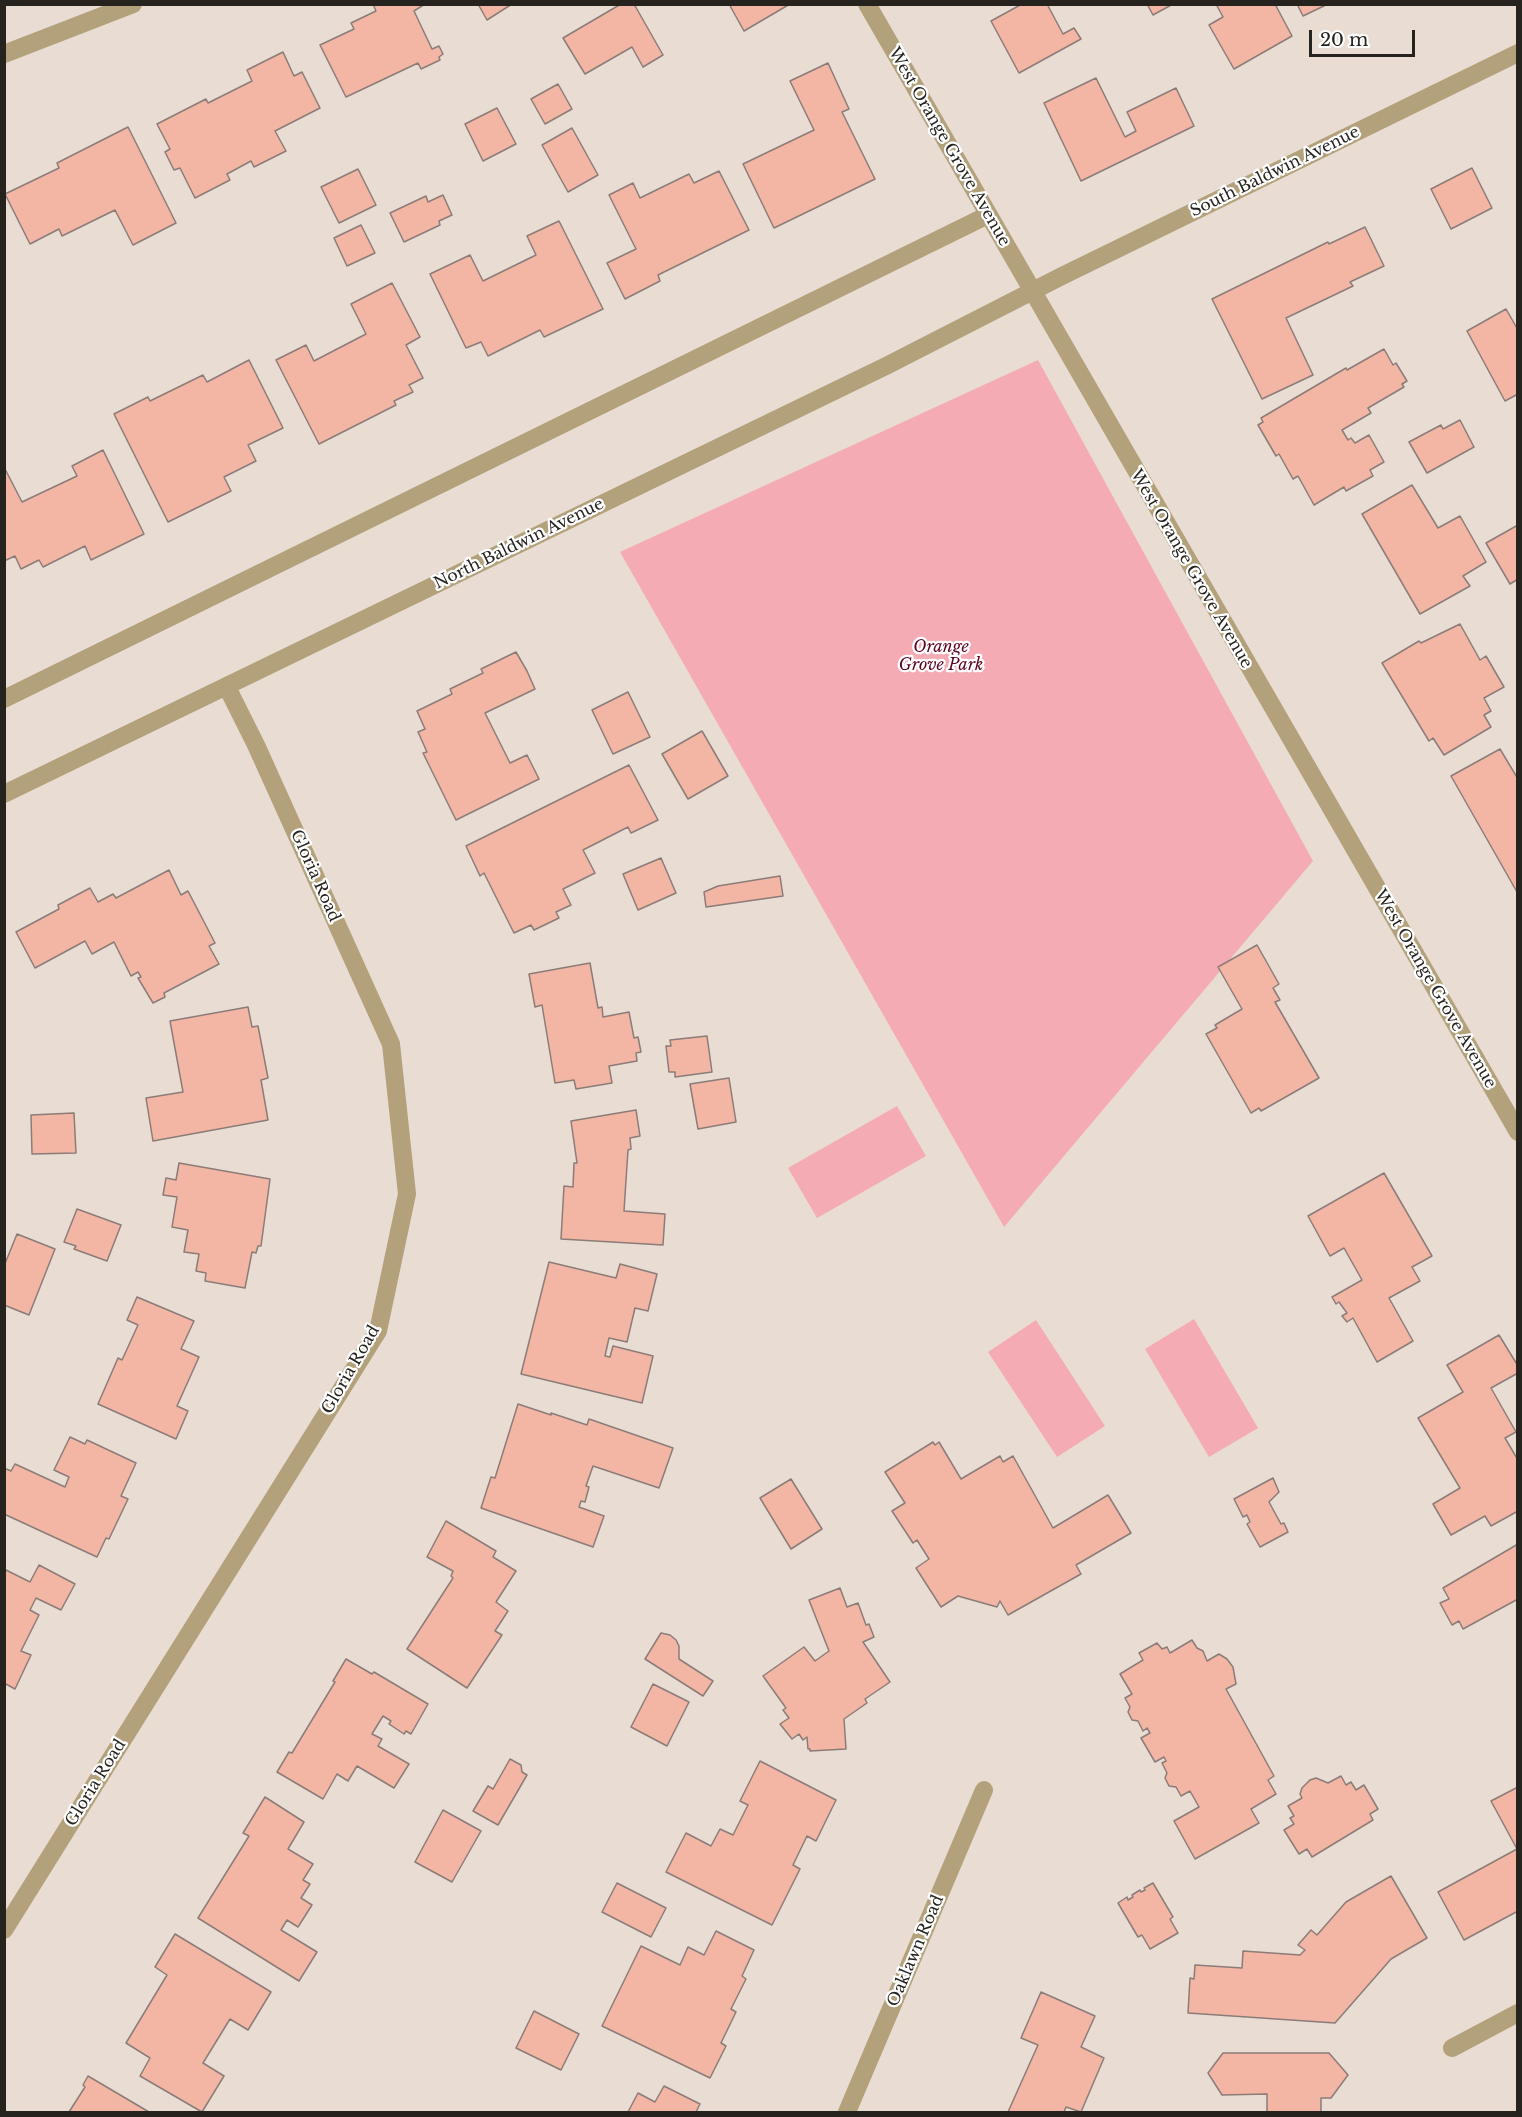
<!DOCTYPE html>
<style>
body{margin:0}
#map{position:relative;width:1522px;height:2117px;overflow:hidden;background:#e9dcd2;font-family:"Libre Baskerville",serif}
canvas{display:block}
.frame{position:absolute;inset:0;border:6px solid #26221e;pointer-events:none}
.scale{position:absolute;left:1309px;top:30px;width:106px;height:27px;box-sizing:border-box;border:3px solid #26221e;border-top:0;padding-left:8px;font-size:18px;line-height:21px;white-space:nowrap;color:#26221e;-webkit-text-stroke:4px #fff;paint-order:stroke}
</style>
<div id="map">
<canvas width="1522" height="2117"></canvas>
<div class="frame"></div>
<div class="scale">20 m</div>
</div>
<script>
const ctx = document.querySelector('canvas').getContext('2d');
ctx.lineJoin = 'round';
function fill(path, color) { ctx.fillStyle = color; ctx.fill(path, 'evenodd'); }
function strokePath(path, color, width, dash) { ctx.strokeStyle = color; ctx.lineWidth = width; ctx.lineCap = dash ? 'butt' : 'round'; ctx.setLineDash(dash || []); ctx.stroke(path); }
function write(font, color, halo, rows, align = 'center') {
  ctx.font = font + ' "Libre Baskerville",serif'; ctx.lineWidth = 4.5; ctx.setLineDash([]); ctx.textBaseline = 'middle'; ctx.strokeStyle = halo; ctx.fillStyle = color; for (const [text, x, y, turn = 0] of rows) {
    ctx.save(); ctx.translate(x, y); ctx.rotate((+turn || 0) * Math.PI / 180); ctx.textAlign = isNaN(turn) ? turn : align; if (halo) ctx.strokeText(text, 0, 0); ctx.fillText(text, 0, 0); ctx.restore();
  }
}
const green = new Path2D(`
 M1038,360L1313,861L1004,1227L620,552Z
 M897,1106L926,1156L817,1218L788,1168Z
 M1194,1319L1258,1428L1209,1457L1145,1349Z
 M1036,1320L1105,1426L1057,1457L988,1352Z`);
const building = new Path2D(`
 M373,4H425L414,11L432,49L439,46L443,54L439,57L440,60L421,69L418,63L346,97L320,45L354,29L351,23L376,11Z
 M478,4H512L487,20Z
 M621,4H634L663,55L643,67L632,47L585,74L563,38Z
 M729,4H790L744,31Z
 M1022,4H1047L1063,34L1074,28L1081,39L1019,73L991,21Z
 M1147,4H1173L1153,15Z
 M1216,4H1275L1292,36L1234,69L1209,25L1223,17Z
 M1297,4H1328L1303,16Z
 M283,52L294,76L302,72L320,108L275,131L286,151L254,167L251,161L227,174L230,180L195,198L180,168L174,170L165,152L170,149L157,124L206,99L208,103L252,81L247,70Z
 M828,63L849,109L842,112L875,179L774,228L743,164L814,130L790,81Z
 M1096,78L1125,137L1136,131L1127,112L1176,88L1194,126L1081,181L1044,103Z
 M558,84L572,109L545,124L531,99Z
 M497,108L516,144L483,161L465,124Z
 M128,127L176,223L133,245L115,210L62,236L59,229L30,244L5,194L59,168L57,163Z
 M572,128L598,175L568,192L542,145Z
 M1472,168L1492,208L1451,229L1431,189Z
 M358,169L376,205L339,223L321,187Z
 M719,171L749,230L658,275L660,281L625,299L607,263L636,249L609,195L633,183L640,198L689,174L694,183Z
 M443,195L452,215L439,221L440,225L404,242L390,213L426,196L428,202Z
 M559,221L603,309L544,337L540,330L488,356L481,342L466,348L430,274L470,255L483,281L536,255L527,236Z
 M361,225L375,253L347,266L334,238Z
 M1365,227L1384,266L1350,282L1353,286L1286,318L1313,375L1262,399L1212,299L1328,242L1329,244Z
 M392,283L420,337L406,345L423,378L409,385L413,392L394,401L396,405L319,444L276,360L306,345L314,361L366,334L351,304Z
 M1506,309L1518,330V394L1505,401L1467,331Z
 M1384,349L1393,365L1396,363L1407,381L1402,384L1404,387L1368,408L1371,413L1342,430L1348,440L1351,438L1355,443L1369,435L1384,462L1370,470L1373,476L1346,491L1344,487L1314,505L1298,476L1293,479L1279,454L1276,456L1258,425L1263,422L1261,418L1346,368L1347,370Z
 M249,360L283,428L248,445L256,461L224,477L231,491L168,522L114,414L148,397L150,401L203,375L207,382Z
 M1460,420L1474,447L1427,473L1409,442L1441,425L1443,429Z
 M103,450L144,534L91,560L85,546L43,567L39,560L21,569L15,556L4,561V467L22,502L77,476L72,466Z
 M1412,485L1438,528L1460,516L1486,562L1463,576L1470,586L1420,614L1362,514Z
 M1518,525V579L1510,584L1486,543Z
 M1460,624L1480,660L1486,656L1504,687L1484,698L1491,711L1484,715L1491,727L1444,755L1433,738L1429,741L1382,663L1419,641L1421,643Z
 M516,652L527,671L535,689L485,713L510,763L527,755L539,779L456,820L423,753L427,752L418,732L425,729L417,711L452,694L450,689L483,673L481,669Z
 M628,692L650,737L613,754L592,710Z
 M702,731L728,776L688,799L662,754Z
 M1500,749L1518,779L1517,892L1451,776Z
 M629,765L658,820L631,833L628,827L583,850L595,873L563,889L571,905L556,912L559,918L534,930L531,925L514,933L484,873L480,876L466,846Z
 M661,858L676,893L638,910L623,874Z
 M169,870L181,895L188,891L215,943L209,946L219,964L164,993L165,997L153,1003L138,978L141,977L138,972L131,976L114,942L92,954L85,941L35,968L16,932L59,909L58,905L90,888L98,902L113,894L116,898Z
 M780,876L783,896L706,907L704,892L718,886Z
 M1257,945L1279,984L1273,988L1280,1000L1275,1002L1319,1078L1261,1111L1259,1108L1251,1113L1206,1034L1217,1028L1215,1025L1242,1009L1218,967Z
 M590,963L598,1008L602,1007L603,1017L629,1012L634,1038L638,1037L641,1052L636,1053L637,1061L609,1066L612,1083L576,1089L574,1080L555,1083L542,1005L535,1007L529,974Z
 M248,1007L252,1027L258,1026L268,1078L261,1080L268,1120L153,1141L146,1098L183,1092L170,1021Z
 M707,1036L712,1072L675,1077V1072H669L666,1046H671L670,1040Z
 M729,1078L736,1122L698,1129L690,1084Z
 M636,1110L640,1136L630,1138L631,1149L628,1150L624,1211L665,1214L663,1245L561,1239L564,1186L573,1187L574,1163H577L571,1121Z
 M74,1113L76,1153L32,1154L31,1115Z
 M179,1163L270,1179L261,1246H258L256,1253L252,1252L245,1288L205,1281L206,1273L196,1271L199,1254L184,1252L188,1230L172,1227L177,1197L163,1195L166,1178L176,1180Z
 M1384,1173L1432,1256L1412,1267L1420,1281L1389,1298L1413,1341L1377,1362L1353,1318L1347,1322L1342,1316L1347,1313L1339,1302L1336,1304L1332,1297L1362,1280L1344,1248L1330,1256L1308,1216Z
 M77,1209L121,1225L107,1261L74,1249L76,1246L64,1242Z
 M17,1234L55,1249L29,1315L4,1305V1266Z
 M549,1262L616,1278L620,1264L657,1274L648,1311L635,1308L627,1342L609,1338L605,1356L610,1357L613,1346L653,1356L642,1403L521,1374Z
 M137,1297L194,1321L181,1349L199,1357L177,1406L188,1411L176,1439L98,1404L118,1358L122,1360L138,1325L127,1320Z
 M1499,1335L1518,1366V1373L1491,1388L1516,1432L1505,1438L1518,1460V1511L1491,1526L1485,1516L1451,1535L1433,1504L1460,1488L1418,1418L1463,1392L1447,1365Z
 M518,1404L551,1415V1413L587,1425L589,1419L673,1448L659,1488L593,1466L586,1486L589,1487L585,1502L581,1501L579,1507L604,1516L593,1547L481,1508L491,1477L495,1478Z
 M70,1437L85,1444L87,1440L136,1463L121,1496L128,1499L109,1539L106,1538L97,1557L4,1514V1468L11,1471L15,1464L65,1487L69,1477L54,1470Z
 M933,1442L935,1445L939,1442L961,1479L1000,1456L1003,1462L1013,1456L1053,1528L1108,1495L1131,1533L1076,1565L1081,1574L1008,1615L1000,1601L997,1607L958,1596L941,1607L916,1568L929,1559L917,1540L913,1543L892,1511L905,1503L885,1472Z
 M1273,1478L1279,1492L1269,1502L1281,1524L1284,1523L1288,1532L1260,1547L1247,1524L1250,1522L1247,1515L1243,1517L1234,1499Z
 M791,1479L822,1529L791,1549L760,1498Z
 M446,1521L496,1551L493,1557L516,1571L496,1602L508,1611L495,1631L502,1635L467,1688L407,1649L453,1578L451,1576L453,1571L427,1557Z
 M1518,1544V1599L1463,1629L1459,1621L1452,1625L1440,1603L1449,1599L1443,1588Z
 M39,1565L75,1584L61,1610L36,1598L30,1610L39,1615L21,1651L31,1655L15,1689L4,1683V1569L30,1582Z
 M840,1588L847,1607L858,1603L866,1625L869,1624L874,1637L863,1642L890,1682L865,1699L867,1703L844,1719L846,1749L810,1751V1749H808L807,1737L803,1740L799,1734L792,1739L780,1724L789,1718L783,1710L786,1708L763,1676L804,1647L815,1661L829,1651L809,1600Z
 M661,1633L670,1635L676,1640L679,1646V1659L713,1681L703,1696L645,1659Z
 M1192,1640L1197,1648L1203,1651L1207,1661L1219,1654L1227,1659L1233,1667L1236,1684L1226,1689L1274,1776L1268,1780L1276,1794L1251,1809L1259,1823L1195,1859L1174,1821L1199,1807L1190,1791L1181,1796L1176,1787L1169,1786L1165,1778L1167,1773L1162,1763L1166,1761L1164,1757L1155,1762L1141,1738L1150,1733L1147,1728L1143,1731L1138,1721L1132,1720L1128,1712L1130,1707L1125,1698L1132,1694L1120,1674L1143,1660L1139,1653L1157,1643L1162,1649L1167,1647L1170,1653Z
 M346,1659L372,1674L374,1672L428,1704L411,1734L406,1731L404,1734L389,1724L391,1721L383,1716L372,1734L382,1739L378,1746L409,1764L394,1788L357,1766L348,1781L337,1774L323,1799L277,1772L289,1752L292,1753L335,1682L333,1681Z
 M653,1684L689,1702L667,1746L631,1727Z
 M510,1759L521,1765L522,1772L527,1775L498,1825L473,1811L488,1786L493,1789Z
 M760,1761L836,1800L816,1841L807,1836L793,1865L800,1869L772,1925L666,1872L686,1833L711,1846L720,1829L733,1835L748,1805L740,1801Z
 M1341,1776L1346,1785L1351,1782L1356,1790L1364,1785L1378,1809L1370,1814L1373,1820L1312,1857L1307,1849L1299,1854L1284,1830L1294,1824L1290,1818L1294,1816L1288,1806L1302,1798L1300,1794L1302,1788L1310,1780L1316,1778L1328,1783Z
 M1518,1787V1911L1464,1940L1438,1892L1517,1849L1491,1801Z
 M265,1797L304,1822L288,1849L313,1864L303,1880L310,1884L301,1898L312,1905L298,1927L287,1920L281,1930L317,1952L299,1981L198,1918L249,1836L243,1833Z
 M443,1810L481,1831L452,1882L415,1862Z
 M1391,1876L1427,1938L1391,1959L1335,2023L1188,2013L1190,1978L1194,1979L1195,1965L1242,1968L1243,1951L1300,1955L1305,1950L1298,1945L1311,1930L1317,1935L1346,1902Z
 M617,1883L666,1908L651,1937L602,1912Z
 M1153,1883L1173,1917L1170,1919L1178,1933L1150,1949L1142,1935L1138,1937L1118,1903L1127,1897L1128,1900L1133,1897L1132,1895L1140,1890L1141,1892L1145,1890L1144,1888Z
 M716,1931L754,1950L742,1976L746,1979L731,2009L736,2012L721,2043L726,2046L710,2078L602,2026L641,1946L680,1965L688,1947L704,1955Z
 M175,1934L271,1992L248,2030L230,2019L203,2063L224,2076L202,2112L140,2076L150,2058L126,2043L167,1975L155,1967Z
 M1041,1992L1095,2016L1081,2047L1104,2058L1081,2112L1066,2107L1064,2112H1008L1038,2045L1021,2038Z
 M534,2011L579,2034L561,2070L516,2048Z
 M1223,2053H1329L1348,2075L1331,2098H1321V2112H1267V2094L1222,2095L1208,2073Z
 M88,2076L149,2112H69L85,2087L83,2085Z
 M664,2086L700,2104L696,2112H628L638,2093L655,2102Z`);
const minor = new Path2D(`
 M867,4L1518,1132
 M4,54L133,4
 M4,699L988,215
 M4,794L886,366L1062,276L1518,53
 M4,1930L378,1331L407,1194L391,1044L256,745L227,687
 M1452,2048L1518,2013
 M847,2112L984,1790`);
const streetNames = [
 ["West Orange Grove Avenue",949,147,60],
 ["South Baldwin Avenue",1275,172,-26],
 ["North Baldwin Avenue",519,544,-26],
 ["West Orange Grove Avenue",1191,569,60],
 ["Gloria Road",315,876,66],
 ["West Orange Grove Avenue",1435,989,60],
 ["Gloria Road",351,1370,-60],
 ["Gloria Road",96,1783,-58],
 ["Oaklawn Road",916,1951,-67]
];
const parkNames = [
 ["Orange",941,647],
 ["Grove Park",941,665]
];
fill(green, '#f4abb4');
fill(building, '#f3b6a5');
strokePath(building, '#8b7c78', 1.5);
strokePath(minor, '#b2a17b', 18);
write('16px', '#26221e', '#fff', streetNames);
write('italic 16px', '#5e0020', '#fff', parkNames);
</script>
